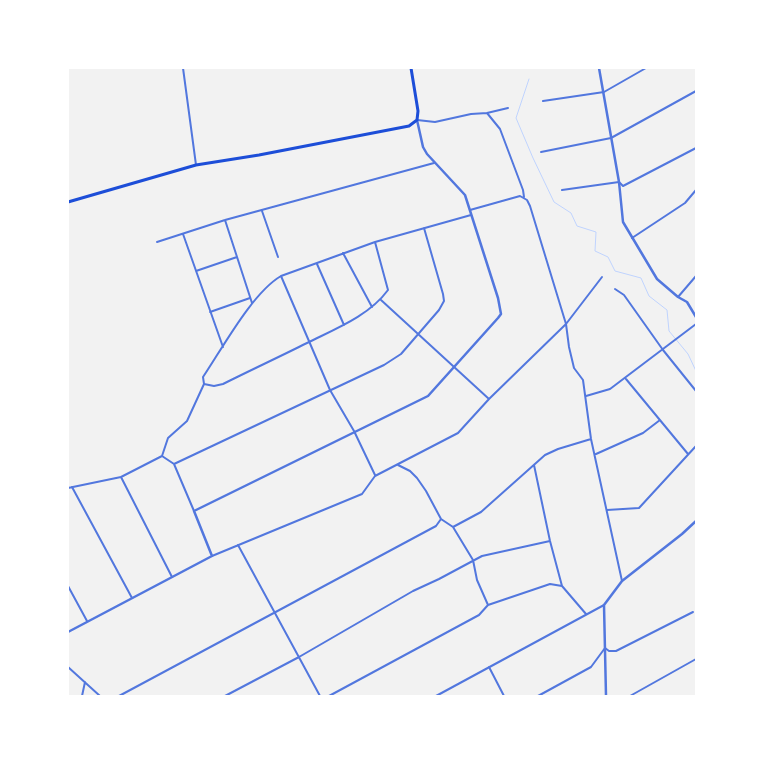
<!DOCTYPE html>
<style>
body{margin:0}
#map{position:relative;width:764px;height:764px;overflow:hidden;background:#f2f2f2;font-family:"Nunito Sans",sans-serif}
canvas{display:block}
.frame{position:absolute;inset:0;border:69px solid #fff;pointer-events:none}
</style>
<div id="map">
<canvas width="764" height="764"></canvas>
<div class="frame"></div>
</div>
<script>
const ctx = document.querySelector('canvas').getContext('2d');
ctx.lineJoin = 'round';
function strokePath(path, color, width, dash) { ctx.strokeStyle = color; ctx.lineWidth = width; ctx.lineCap = dash ? 'butt' : 'round'; ctx.setLineDash(dash || []); ctx.stroke(path); }
const stream = new Path2D(`
 M529,79L516,118L533,158L554,202L571,213L577,226L596,232L595,251L608,257L615,271L641,278L649,296L667,310L669,331L688,354L696,371`);
const minor = new Path2D(`
 M183,68L196,165
 M543,101L604,92L646,68
 M487,113L508,108
 M417,120L435,122L471,114L487,113L500,129L523,190L524,197
 M541,152L611,138L696,91
 M562,190L619,182L623,186L696,148
 M470,210L520,196L527,200L530,206L566,324L569,347L574,368L583,380L591,439L622,581
 M262,211L278,257
 M225,220L252,303
 M183,234L223,347
 M632,238L685,203L696,190
 M157,242L225,220L434,163
 M343,253L372,307
 M317,264L344,325
 M196,271L237,257
 M281,276L330,390L354,431L375,475
 M615,289L624,295L663,350L696,391
 M678,297L696,276
 M381,300L489,399
 M210,312L250,298
 M626,379L688,454
 M204,384L214,386L223,384C251,370 279,357 307,343C335,329 369,316 388,290L375,242
 M586,396L610,389L696,324
 M596,454L643,433L660,420
 M162,456L168,438L187,421L204,384L203,377C222,349 252,293 281,276L375,242L471,215
 M162,456L174,464L194,511
 M174,464L384,365L401,354L439,310L444,301L443,294L424,228
 M398,465L410,471L417,478L426,491L441,519L453,527L473,560L477,580L488,605
 M534,465L550,541L562,586L586,614
 M121,477L172,577
 M72,487L132,598
 M68,488L121,477L162,456
 M607,510L639,508L696,446
 M453,527L481,512L545,455L558,449L591,439
 M238,545L320,696
 M212,556L362,494L375,476L458,433L489,399L566,324L602,277
 M68,586L87,621
 M68,667L100,696
 M489,667L504,696
 M82,696L85,682
 M119,696L436,526L441,519
 M225,696L299,657L413,591L439,579L482,556L550,541
 M329,696L479,615L488,605L550,584L562,586
 M436,696L604,605
 M538,696L591,667L605,648L609,651H616L693,612
 M630,696L696,659`);
const tertiary = new Path2D(`
 M599,68L619,182L623,222L657,279L678,297L687,302L696,317
 M68,632L212,556L194,511L428,396L498,318L501,314L498,298L465,195L427,154L423,147L417,120
 M606,696L604,605L622,581L682,534L696,521`);
const secondary = new Path2D(`
 M68,202L196,165L259,155L409,126L417,120L418,111L411,68`);
strokePath(stream, '#bfd3fe', 1);
strokePath(minor, '#5277de', 2);
strokePath(tertiary, '#5277de', 2.5);
strokePath(secondary, '#1d4ed8', 3);
</script>
